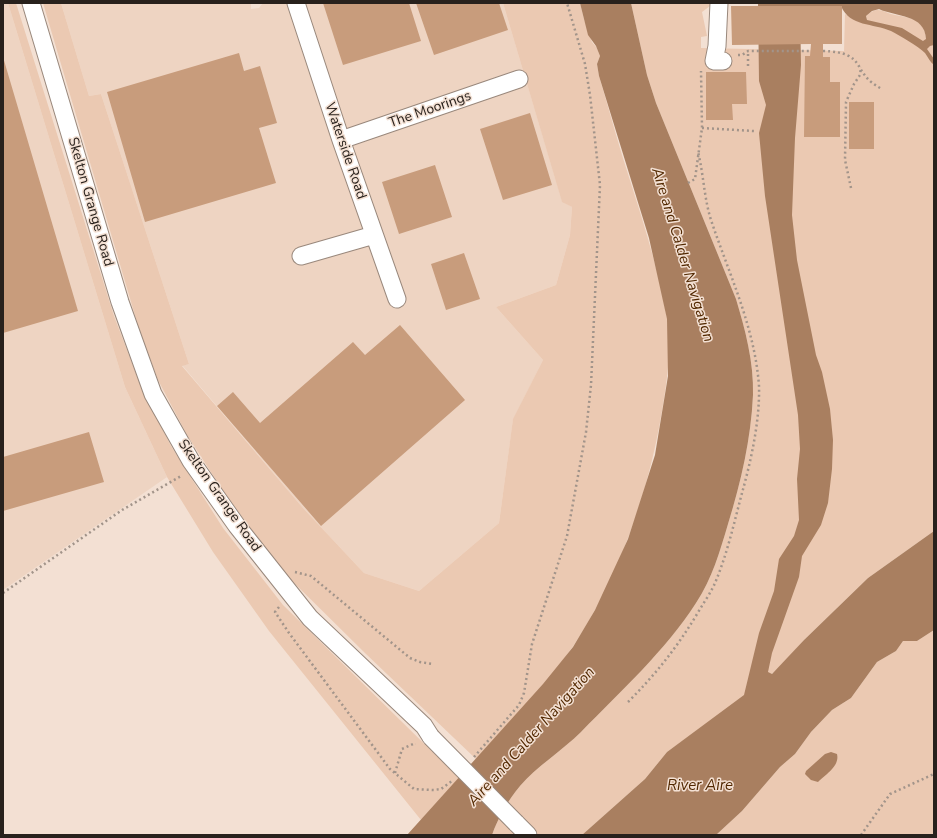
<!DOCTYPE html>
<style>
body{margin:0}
#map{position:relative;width:937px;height:838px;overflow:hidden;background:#f3e0d3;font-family:"Nunito Sans",sans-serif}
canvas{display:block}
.frame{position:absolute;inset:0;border:4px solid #28211c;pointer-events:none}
</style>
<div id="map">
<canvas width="937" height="838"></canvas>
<div class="frame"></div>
</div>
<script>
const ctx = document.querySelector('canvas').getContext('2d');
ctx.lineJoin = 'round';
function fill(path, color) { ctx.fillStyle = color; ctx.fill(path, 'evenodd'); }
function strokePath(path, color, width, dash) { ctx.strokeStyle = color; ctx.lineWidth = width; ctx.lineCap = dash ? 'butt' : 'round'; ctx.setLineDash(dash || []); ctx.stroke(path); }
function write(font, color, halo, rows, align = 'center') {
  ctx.font = font + ' "Nunito Sans",sans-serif'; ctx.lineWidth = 3; ctx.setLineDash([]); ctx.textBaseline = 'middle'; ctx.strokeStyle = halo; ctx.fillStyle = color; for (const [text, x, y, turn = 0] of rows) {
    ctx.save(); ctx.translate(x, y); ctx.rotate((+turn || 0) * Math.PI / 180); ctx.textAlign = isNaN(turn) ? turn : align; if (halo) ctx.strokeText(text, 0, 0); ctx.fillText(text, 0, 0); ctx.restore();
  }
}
const built = new Path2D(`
 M3,3H8L125,387L167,477L3,590Z
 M61,3H251V9L259,8L263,3H503L562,201L572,207L570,235L556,285L496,307L543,360L513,420L499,523L419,591L364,573L303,508L182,365L189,364L101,94L89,96Z`);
const green = new Path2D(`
 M8,3H16L114,316L140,384L171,446L223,528L283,605L459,778L421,820L269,631L213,552L167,477L125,387Z
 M43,3H61L89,96L101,94L189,364L182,366L303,508L364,573L419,591L499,523L513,419L543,360L496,307L556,285L570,235L572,207L562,202L503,3H580L584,19L592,42L597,48L600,56L597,64L599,76C607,102 614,129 622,155C639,209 657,262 667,318C672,349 667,381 662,411C648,494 620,575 574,645C546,686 509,722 476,759L366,654L282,571L223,491L187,435L158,380L139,329Z
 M631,3H714L702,12L707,36L701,37V48L844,51L845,14L859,22L867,20L866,16C879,5 881,12 895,15C910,18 925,19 926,39L934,44V531L868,578L804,640L779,668L733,705L667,752L645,779L582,835H492C498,818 508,800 520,786C536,767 563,750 581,732C621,691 665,651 696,603C712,579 720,551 728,524C741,482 751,439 753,395C754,362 745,329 736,299L656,103L647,75Z
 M934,630V835H716L742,811L780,767L795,754L811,732L832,710L851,698L877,662L896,651L903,641H917Z`);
const water = new Path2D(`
 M580,3H631L647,75L656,103L736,299C745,329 754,362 753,395C751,439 741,482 728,524C720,551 712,579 696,603C665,651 621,691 581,732C563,750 536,767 520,786C508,800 498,818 492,835H407L543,684L573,647L595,610L628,539L655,455L668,376L667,319L649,238L599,76L597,64L600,56L596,46L588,35Z
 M758,3H934V45L930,46L927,49L934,59V65C930,62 928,57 925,53C918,46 900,36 891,31C873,23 850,27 841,6H800L801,65L795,138L792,215L797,260L816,355L822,372L830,409L833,440L832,469L828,503L821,525L802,556L799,577L772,653L768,672L772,674L804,640L868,578L934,531V630L917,641H903L896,651L877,662L851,698L832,710L811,732L795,754L780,767L742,811L716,835H582L645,779L667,752L744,695L759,633L774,591L779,559L794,536L799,520L797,479L800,449L798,415L765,196L759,133L766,105L759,81ZM879,9C896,17 925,14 926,39L923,41L902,28L867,20L866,16L872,11Z
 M831,752L837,754C840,766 826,774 818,782L811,780L805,774L806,771L825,754Z`);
const building = new Path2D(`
 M323,3H409L421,41L343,65Z
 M416,3H499L508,30L434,55Z
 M731,6H842V44H823V57H830V82H840V137H804L805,56H810L811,44L732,45Z
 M239,53L244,71L260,66L277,123L259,128L276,183L145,222L107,92Z
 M3,57L78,311L3,333Z
 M706,72H746L747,104H732L733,120H706Z
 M849,102H874V149H849Z
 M530,113L552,185L503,200L480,129Z
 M435,165L452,217L399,234L382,182Z
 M464,253L480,299L446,310L431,264Z
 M400,325L465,400L321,526L217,406L233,392L260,423L353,342L365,355Z
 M89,432L104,482L3,511V457Z`);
const path = new Path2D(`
 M823,51C869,52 850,73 882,89
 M738,55H742L748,51H811
 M748,66V51
 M702,128L754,131
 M688,183L695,179L702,128L701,71
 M851,188L845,160L846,102L854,84L860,75L861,67
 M295,572L311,576L410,658L420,662L433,664
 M3,593L122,510L181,476
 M279,607L275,612L289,633L390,769L414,789L434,790L441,789L452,781
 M628,702C657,673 679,645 700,609C705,601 711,592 715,583C727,555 734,523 742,493C751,461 760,420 759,386C755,329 730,276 712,223C704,200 704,176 698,152
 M474,757L519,705L524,693L532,644L567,536L586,432L591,385L600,185L590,95L585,64L567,3
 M395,773L402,749L413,744H416
 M861,835L890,794L934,774`);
const minor = new Path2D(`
 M31,3L120,302L153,394L191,461L237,526L310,618L424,726L431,737
 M296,3L341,140L397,299
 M719,3L717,46L714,61H723
 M341,140L519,79
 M301,256L374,235
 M516,823L528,835`);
const minorBridge = new Path2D(`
 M431,737L516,823`);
const streetNames = [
 ["The Moorings",430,110,-19],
 ["Waterside Road",345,151,71],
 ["Skelton Grange Road",90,202,74],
 ["Skelton Grange Road",219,496,55]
];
const waterNames = [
 ["Aire and Calder Navigation",682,255,73],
 ["Aire and Calder Navigation",532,737,-48],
 ["River Aire",700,786]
];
fill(built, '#eed4c2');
fill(green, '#ebc9b2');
fill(water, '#a97f60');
fill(building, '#c89c7c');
strokePath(minor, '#99887c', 19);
strokePath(path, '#a2948a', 2.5, [2, 3]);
strokePath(minor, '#fff', 17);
strokePath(minorBridge, '#99887c', 19, []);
strokePath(minorBridge, '#fff', 17);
write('14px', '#28211c', '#f3e0d3', streetNames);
write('italic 15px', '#522801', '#f3e0d3', waterNames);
</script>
